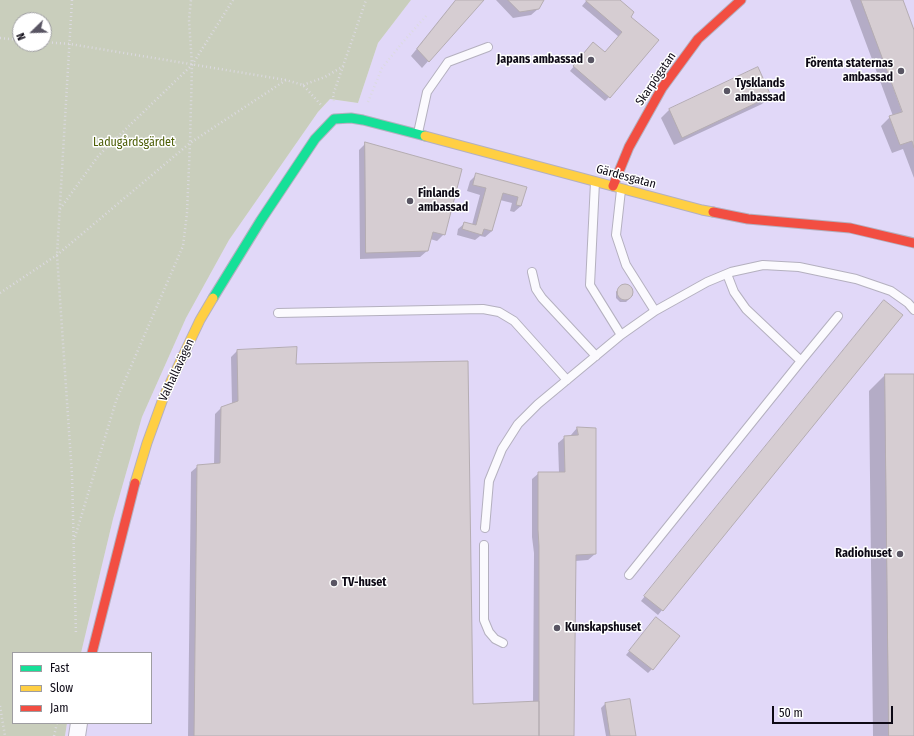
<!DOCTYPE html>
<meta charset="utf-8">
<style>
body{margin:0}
#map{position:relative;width:914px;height:736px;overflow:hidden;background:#e6e1f5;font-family:"Fira Sans Condensed",sans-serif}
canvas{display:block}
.legend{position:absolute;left:12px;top:652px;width:140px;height:72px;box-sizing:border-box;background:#fff;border:1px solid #9e9da1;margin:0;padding:5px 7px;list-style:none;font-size:12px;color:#0d0915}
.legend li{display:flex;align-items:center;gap:8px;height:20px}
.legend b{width:20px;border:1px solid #9e9da1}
.north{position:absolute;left:12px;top:12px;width:40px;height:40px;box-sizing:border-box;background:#fff;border:1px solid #9e9da1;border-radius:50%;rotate:247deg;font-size:11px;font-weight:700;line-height:16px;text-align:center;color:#0d0915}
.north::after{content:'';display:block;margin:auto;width:14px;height:18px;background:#595563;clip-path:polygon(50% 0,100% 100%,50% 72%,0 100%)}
.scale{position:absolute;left:772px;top:706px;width:121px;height:18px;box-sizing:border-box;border:2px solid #0d0915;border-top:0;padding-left:5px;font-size:12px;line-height:14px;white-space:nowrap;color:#0d0915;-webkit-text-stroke:3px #fff;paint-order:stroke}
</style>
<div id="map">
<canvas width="914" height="736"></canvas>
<ul class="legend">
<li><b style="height:5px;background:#16e098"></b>Fast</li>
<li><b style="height:5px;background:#ffcf43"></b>Slow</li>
<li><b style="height:5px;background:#f24e42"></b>Jam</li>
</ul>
<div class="north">N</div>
<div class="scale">50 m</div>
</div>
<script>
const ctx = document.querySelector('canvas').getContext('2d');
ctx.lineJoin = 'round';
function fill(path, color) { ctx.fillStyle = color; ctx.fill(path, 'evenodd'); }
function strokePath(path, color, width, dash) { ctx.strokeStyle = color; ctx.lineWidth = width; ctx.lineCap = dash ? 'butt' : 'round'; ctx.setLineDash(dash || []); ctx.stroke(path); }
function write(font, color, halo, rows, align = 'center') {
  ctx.font = font + ' "Fira Sans Condensed",sans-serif'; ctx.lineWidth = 3; ctx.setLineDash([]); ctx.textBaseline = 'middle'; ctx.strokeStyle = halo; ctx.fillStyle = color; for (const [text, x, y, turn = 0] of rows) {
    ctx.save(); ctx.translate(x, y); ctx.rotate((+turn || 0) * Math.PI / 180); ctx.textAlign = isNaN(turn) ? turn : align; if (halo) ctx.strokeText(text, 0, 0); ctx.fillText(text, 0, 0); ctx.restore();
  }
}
const built = new Path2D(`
 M411,0H914V736H65L67,723H151V653H81L113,519L142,417L186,318L229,240L318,112L330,99L358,103L378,43Z`);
const green = new Path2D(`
 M0,0H411L378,43L358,103L330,99L318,112L229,240L186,318L142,417L113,519L81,653H13V723H67L65,736H0ZM20,20H44V44H20Z`);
const shadow = new Path2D(`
 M456,0H482L422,68L411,56Z
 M496,0H543L538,9L531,15L513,18Z
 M587,0H618L629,17L609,97L605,101L570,71L589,48L605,53L619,37L582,6Z
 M850,0H902L914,33V178L903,149L892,153L881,126L890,117L893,116Z
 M757,68L770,95L762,104L674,145L661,118L669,110Z
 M365,144L461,170L444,234L437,241L430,239L427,251L420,257L360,259L359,150Z
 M477,174L525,188L521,206L514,212L510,211L512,203L500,200L492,231L485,237L480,236L475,240L457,235L458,229L465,223L472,225L480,195L467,191L470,181Z
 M622,285H628L632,289L633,295L626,302H620L616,298V292Z
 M880,305L901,315L658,615L641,601Z
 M237,351L295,365L472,705L533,703L534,553L532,537V479L539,473H559L558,443L565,437H571V435L577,428L595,429V554L588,560L575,561L573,736H188L191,472L198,466L214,465L215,414L221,408L232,404L231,357Z
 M885,375H914V736H873L869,391Z
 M652,623V669L648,673L626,655Z
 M605,704L635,736H606L601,708Z`);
const building = new Path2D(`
 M456,0H484L429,62L417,49Z
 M508,0H544L539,9L520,12Z
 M587,0H620L634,12L631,17L659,40L610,98L573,66L593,42L605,52L622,32L586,1Z
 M861,0H903L914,30V148L912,141L900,145L889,116L902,112Z
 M758,67L771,96L682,138L669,109Z
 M365,142L462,169L445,235L433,232L428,251L366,253Z
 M476,173L527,187L521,206L516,205L518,197L503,193L492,231L484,229L482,235L462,229L464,222L476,225L486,188L473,185Z
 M617 292a8 8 0 1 1 16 0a8 8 0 1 1-16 0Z
 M884,300L903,315L663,611L644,596Z
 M297,347L296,364L468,361L473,704L539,701V736H194L197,465L220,463L221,407L238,401L237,350Z
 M885,374H914V736H889Z
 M577,427L596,428V554L576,555L574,736H539V546L538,530V472H565L564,436L578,435Z
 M656,617L680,636L653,670L629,651Z
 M630,699L636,736H610L605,703Z`);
const path = new Path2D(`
 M72,0L57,255L72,475L76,635
 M0,38L20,40
 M44,42L70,44L286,80L303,85L322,106
 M303,85L325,77L344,66
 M334,101L333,95L366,0
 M368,102L382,68L402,43L427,15
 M60,209L99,155L192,65L233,0
 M0,293L57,255L190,143L286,80
 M75,537L116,401L183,246L187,213L190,143L192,65L189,20L191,0
 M0,706L5,736
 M54,736L57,723`);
const lane = new Path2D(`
 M418,133L427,92L448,62L488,47
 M595,182L590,285L621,335
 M621,190L616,235L626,265L655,311
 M532,272L536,289L542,298L596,356
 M727,274L734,292L746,309L801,361
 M278,313L483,309L499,312L514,321L567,380
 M485,528L489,481L502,449L518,424L538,404L621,335L655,311L707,282L731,272L763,265L799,267L856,279L891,291L908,303L914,310
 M484,545V620L489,632L495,639L503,643
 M629,575L801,361L838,316`);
const street = new Path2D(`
 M77,736L79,723`);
const fast = new Path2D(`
 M213,298L261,220L315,139L334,119L351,118L363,120L425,136`);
const slow = new Path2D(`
 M425,136L702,210L713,212
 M135,483L147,443L164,396L200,320L213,298`);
const jam = new Path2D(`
 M613,186L629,147L662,88L698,39L741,0
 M713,212L748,219L850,228L914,243
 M92,653L135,483`);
const markers = [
 [591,60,4,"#595563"],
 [901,71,4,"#595563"],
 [727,91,4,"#595563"],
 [410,201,4,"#595563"],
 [900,554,4,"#595563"],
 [334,583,4,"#595563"],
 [557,628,4,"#595563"]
];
const poiNames = [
 ["Japans ambassad",583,60,"right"],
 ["Förenta staternas",893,64,"right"],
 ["ambassad",893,78,"right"],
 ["Tysklands",735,84],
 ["ambassad",735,98],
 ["Finlands",418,194],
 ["ambassad",418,208],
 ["Radiohuset",892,554,"right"],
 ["TV-huset",342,583],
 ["Kunskapshuset",565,628]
];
const streetNames = [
 ["Skarpögatan",656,79,-56],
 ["Gärdesgatan",626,177,15],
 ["Valhallavägen",177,370,-65]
];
const parkNames = [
 ["Ladugårdsgärdet",134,143]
];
fill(built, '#e1d8f8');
fill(green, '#c9cebc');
fill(shadow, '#0003');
fill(building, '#d6cdd2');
strokePath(building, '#b5adb2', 1);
strokePath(lane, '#b4b0bf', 10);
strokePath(street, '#b4b0bf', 18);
strokePath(fast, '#b4b0bf', 11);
strokePath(slow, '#b4b0bf', 11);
strokePath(jam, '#b4b0bf', 11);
strokePath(path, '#dcdae1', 2.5, [1, 3]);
strokePath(lane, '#fbfafe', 8);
strokePath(street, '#fbfafe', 16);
strokePath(fast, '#16e098', 9);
strokePath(slow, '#ffcf43', 9);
strokePath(jam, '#f24e42', 9);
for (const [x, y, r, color] of markers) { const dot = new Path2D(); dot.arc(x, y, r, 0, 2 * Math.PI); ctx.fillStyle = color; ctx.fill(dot); strokePath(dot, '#fff', 1.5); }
write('bold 12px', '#0d0915', '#fff', poiNames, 'left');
write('12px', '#0d0915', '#fff', streetNames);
write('12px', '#4e5f08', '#fff', parkNames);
</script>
